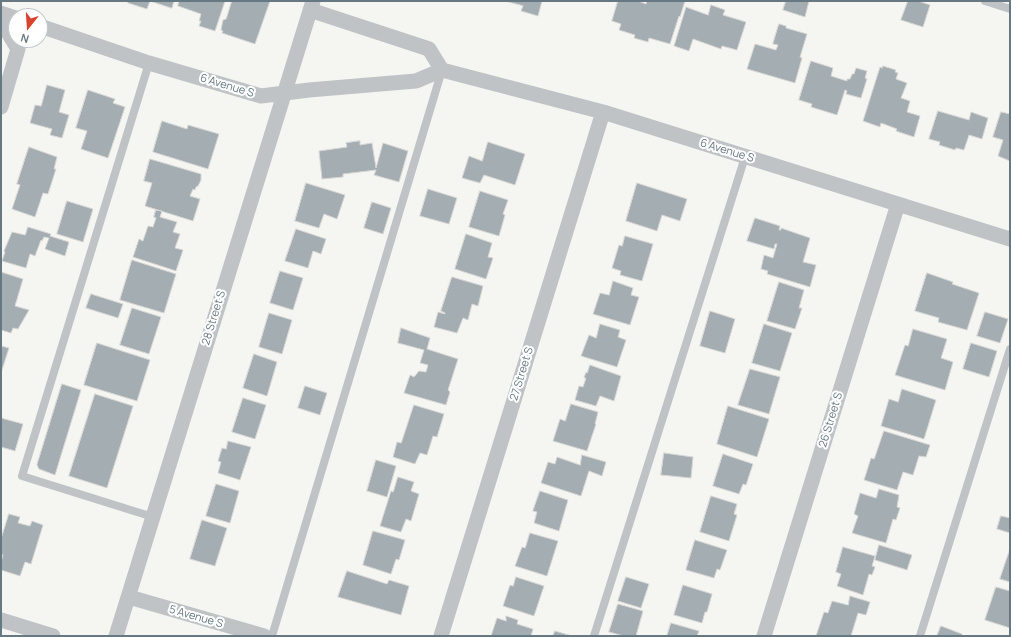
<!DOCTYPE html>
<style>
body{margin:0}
#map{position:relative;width:1011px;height:637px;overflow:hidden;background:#f5f5f2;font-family:Manrope,sans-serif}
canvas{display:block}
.frame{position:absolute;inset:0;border:2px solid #667881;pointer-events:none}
.north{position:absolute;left:8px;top:8px;width:40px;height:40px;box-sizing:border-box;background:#fff;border:1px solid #c2c9cd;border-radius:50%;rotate:197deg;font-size:11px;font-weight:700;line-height:16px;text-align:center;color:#667881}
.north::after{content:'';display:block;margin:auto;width:14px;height:18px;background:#d9432e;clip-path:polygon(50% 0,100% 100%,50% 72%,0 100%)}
</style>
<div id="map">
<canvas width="1011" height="637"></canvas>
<div class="frame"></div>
<div class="north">N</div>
</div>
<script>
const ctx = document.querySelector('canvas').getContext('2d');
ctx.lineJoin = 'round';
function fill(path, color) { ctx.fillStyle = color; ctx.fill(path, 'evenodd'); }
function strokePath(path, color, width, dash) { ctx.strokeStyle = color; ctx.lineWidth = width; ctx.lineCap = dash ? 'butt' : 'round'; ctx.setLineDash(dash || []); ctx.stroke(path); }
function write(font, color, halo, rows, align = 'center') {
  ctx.font = font + ' Manrope,sans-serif'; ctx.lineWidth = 4; ctx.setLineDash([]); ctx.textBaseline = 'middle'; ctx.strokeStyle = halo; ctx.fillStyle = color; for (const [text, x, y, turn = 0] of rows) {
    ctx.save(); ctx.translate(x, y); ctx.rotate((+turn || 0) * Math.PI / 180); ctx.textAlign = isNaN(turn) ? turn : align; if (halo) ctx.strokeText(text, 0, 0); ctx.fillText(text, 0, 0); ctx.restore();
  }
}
const building = new Path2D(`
 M129,1H150L147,9L128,3Z
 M150,1H174L172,8Z
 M179,1H225L215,31L199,26L201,21H199L201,14L178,6Z
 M232,1H270L255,44L222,33L223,31L221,30L223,20L226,19Z
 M505,1H542L538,16L521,11L523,6Z
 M618,1H638L646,4L647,1H685L680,17L679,16L670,44L649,38L648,42L634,38L635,35L619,30L621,24L612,21Z
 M786,1H809L805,17L783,10Z
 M908,1H918L930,5L923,27L901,20Z
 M711,5L725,10L723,15L746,22L737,50L722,46L721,49L693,39L689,51L674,46L686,7L708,15Z
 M779,24L786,26V28L807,34L800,57L802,58L795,83L747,69L755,44L776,50L778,45L773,44Z
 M811,61L833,68L831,76L847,81V79H850L852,74H854L856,68L867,71L865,78L867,79L861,98L846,94L847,91L845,90L837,115L811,107L812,104L799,100Z
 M883,66L896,70L895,72L898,73L896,79L907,83L901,98L910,101L907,112L920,116L914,137L896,131L897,129L881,123L880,127L863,121L880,67L882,68Z
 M47,85L65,90L59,112L69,115L62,138L50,135L52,129L30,123L35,105L41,106Z
 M88,90L115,99L113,103L125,107L108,158L81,149L87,131L76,128Z
 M938,111L969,120L971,112L988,118L982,139L969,135L964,150L956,148L955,150L939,145L940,142L929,139Z
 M1001,112L1010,114V161L998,156L1003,140L993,137Z
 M162,121L187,129L188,125L219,134L208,169L153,152Z
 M360,141V145L372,143L376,168L383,143L408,151L399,182L374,175L376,170L343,174V177L322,179L319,151L347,147L346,143Z
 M488,142L525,154L515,185L484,175L480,183L462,178L469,156L482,161Z
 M29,147L57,157L54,169H56L48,194L43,193L35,217L12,209L20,185L17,184Z
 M150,159L201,174V180L198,186L196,187L195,190L193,189L190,196L200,199L193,221L145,206L152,183L144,181Z
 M306,183L345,195L337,219L324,214L319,228L295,221Z
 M637,183L687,199L680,221L662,215L657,231L626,221Z
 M428,189L457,198L449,224L420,216Z
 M480,191L508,200L503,214L505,215L499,236L469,227Z
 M67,201L93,209L83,242L57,234Z
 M372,202L391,208L383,234L364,228Z
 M156,210L162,211L160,217L177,222L173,232L180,234L175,248L183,250L176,271L133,257L139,239L143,241L148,226L153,227L156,218L154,217Z
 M755,218L780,226L779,230H781V228L810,238L803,262L816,265L810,287L767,274L768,271L761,269L764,255L773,258L777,244H775L774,249L747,241Z
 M28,227L51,234L50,236L69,242L65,256L45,249L49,238L44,237L42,241L41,240L35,256L30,254L26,268L2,261L5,252L4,251L12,232L25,235Z
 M296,229L326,239L321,254L313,251L308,268L285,261Z
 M466,234L492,243L488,257L493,258L486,279L455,269Z
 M625,236L653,244L642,281L620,275L621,271L612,268L619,245L622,246Z
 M132,260L176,274L164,313L120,300Z
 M280,271L303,278L293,310L270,303Z
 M1,272L23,279L15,306L29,310L18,329L13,328L11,333L1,330Z
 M927,273L953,282L952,284L979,293L967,330L938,322L939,318L915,311Z
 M452,277L483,286L478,306L472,304L468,320L463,318L457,333L434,327L438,312L445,314V313L441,311Z
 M613,281L633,288L631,295L639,297L630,325L593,314L600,293L609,295Z
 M779,282L804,290L799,308H802L795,329L767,321Z
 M91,294L123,304L118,318L86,308Z
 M132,308L161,317L149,354L120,345Z
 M710,311L735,319L725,353L700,346Z
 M985,312L1008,319L1000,343L977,336Z
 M269,313L292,320L282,354L259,347Z
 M600,324L620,330L618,337L626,340L617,367L581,356L589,335L596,338Z
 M764,324L792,333L780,371L752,363Z
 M401,328L430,338L427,349L458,359L448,390L450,392L446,405L404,393L410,375L414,377L419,371L426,372L428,365L420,363L424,350L398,343Z
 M913,329L947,339L941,358L953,362L945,390L895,375L905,345L908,346Z
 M97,343L150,360L137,401L84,385Z
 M971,343L997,351L989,377L963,369Z
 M1,346L9,348L1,373Z
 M254,354L277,362L267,396L243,388Z
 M590,365L621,376L614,401L600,396L596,406L575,400L579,386L583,387L586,378H584L586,372L587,373Z
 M750,369L780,377L769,414L738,405Z
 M62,384L81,390L55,475L39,469L37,465Z
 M305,386L327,393L320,415L298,408Z
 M902,389L936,400L924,439L881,426L889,399L898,402Z
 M95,394L133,406L107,488L69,476Z
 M243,398L266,405L255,439L232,432Z
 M571,404L598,412L595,424H596L587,451L553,441L560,419L565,421Z
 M414,405L444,414L437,437L433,436L427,455L420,453L415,464L393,457L397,442L401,443Z
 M728,406L769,419L757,457L717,444Z
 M1,418L23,424L15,451L1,447Z
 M884,431L930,445L926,457L919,456L913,475L903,472L897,490L864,480L871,458L874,459Z
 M228,441L251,447L240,480L218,473L221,462L218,461L222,448L226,449Z
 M664,453L693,457L691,478L661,475Z
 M723,454L753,464L746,485L743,484L739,494L713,486Z
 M582,455L606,462L602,476L589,471L581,496L541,483L548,462L555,464L557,457L580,465Z
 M376,460L396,466L387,497L367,491Z
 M398,477L414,482L411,491L419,494L411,521L406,519L401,532L380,526L391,491L393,492Z
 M216,484L239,491L230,523L206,516Z
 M879,489L899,495L897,507L900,508L896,520L893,519L886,543L852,533L858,516L854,514L860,493L876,498Z
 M540,491L568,500L559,531L534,523L537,512L533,511Z
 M711,496L737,504L734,514L737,515L729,541L700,532Z
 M9,514L20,517L18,523L30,526L32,521L43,525L31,564L25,562L20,576L1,570V562L3,555L1,554V539Z
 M1001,516L1010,518V533L997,529Z
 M202,520L227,528L215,566L190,559Z
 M373,531L405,540L399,560L396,559L391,574L363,565Z
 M530,533L558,541L547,576L515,566L522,547L525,548Z
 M695,540L727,550L720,570L717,569L714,578L686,570Z
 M879,545L912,555L907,570L875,560Z
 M843,547L875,556L872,566L875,567L872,575L869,574L863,595L837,586L841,574L836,572Z
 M1010,549V582L1000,579Z
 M347,571L387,584L389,580L409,586L401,615L338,597Z
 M516,577L544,586L534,616L503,606L510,585L513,586Z
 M626,577L649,584L641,608L618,601Z
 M683,585L712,594L707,612H705L702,623L674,615Z
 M996,587L1010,591V628L985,620Z
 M850,596L870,602L866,615L858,613L851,636H816L824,612L828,613L832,601L848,605Z
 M618,604L643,611L636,636H624L609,632Z
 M506,616L518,620L517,624L533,629L531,636H491L497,618L506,621Z
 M671,623L699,631L697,636H667Z
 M941,626L962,634L961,636H937Z
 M555,631L572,636H553Z`);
const service = new Path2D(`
 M985,1L1010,9
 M149,63L22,476L153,517
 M272,636L442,70
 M594,636L745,157
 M920,636L1010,349`);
const minor = new Path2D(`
 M310,10L429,49L442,70
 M1,13L16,18
 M1,21L18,49L1,107
 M40,26L149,63L261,96L309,90L416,81L442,70L603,112L1010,239
 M129,597L264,636
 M1,620L53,636
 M116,636L313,1
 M441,636L603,112
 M764,636L898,204`);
const streetNames = [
 ["6 Avenue S",227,86,17],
 ["6 Avenue S",727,151,17],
 ["28 Street S",214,318,-73],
 ["27 Street S",522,374,-73],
 ["26 Street S",831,420,-73],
 ["5 Avenue S",196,617,16]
];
fill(building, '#a4adb1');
strokePath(building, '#d7d6d4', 1);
strokePath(service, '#bfc3c6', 8);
strokePath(minor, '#bfc3c6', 15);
write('11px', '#667881', '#fff', streetNames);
</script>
